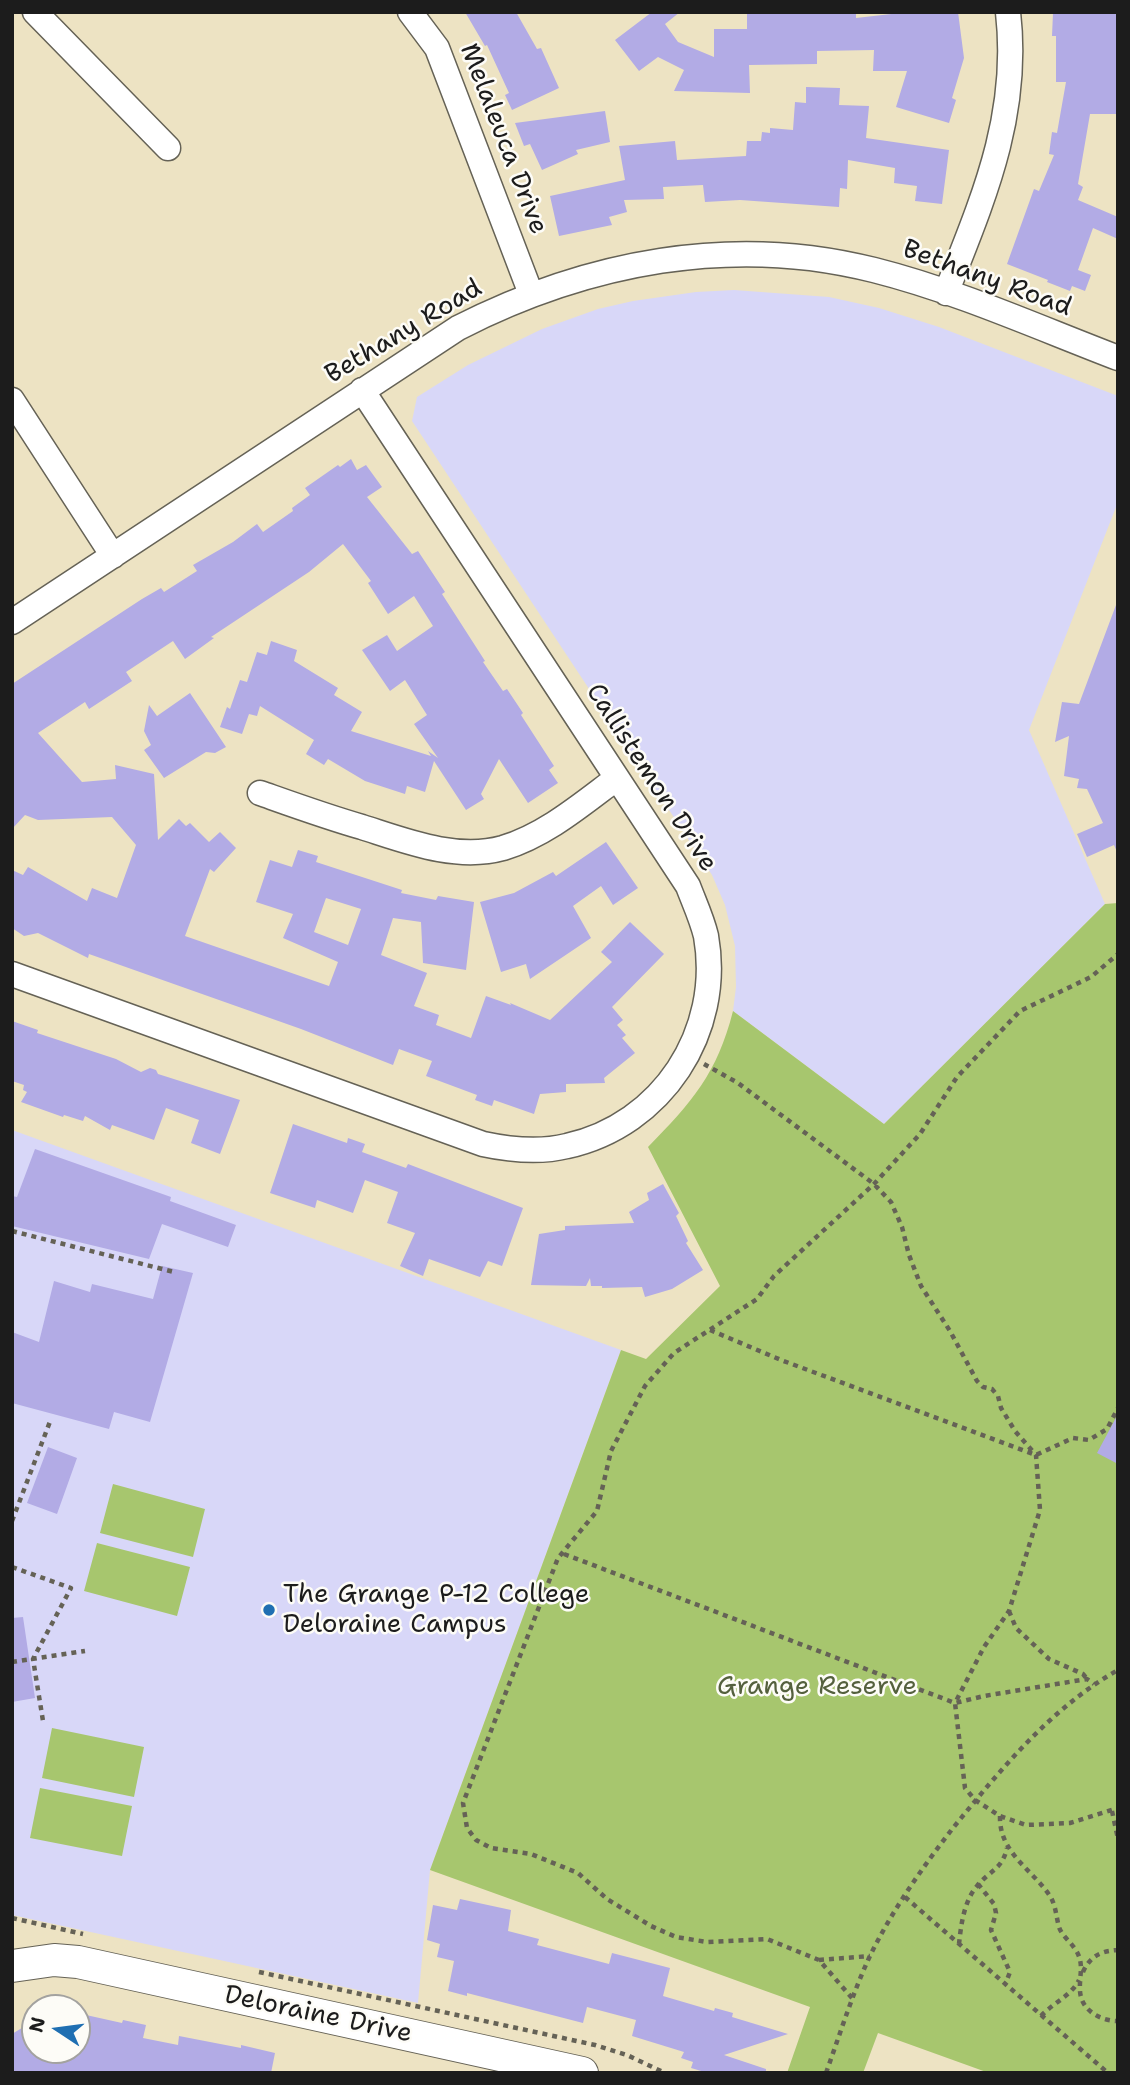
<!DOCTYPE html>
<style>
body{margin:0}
#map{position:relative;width:1130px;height:2085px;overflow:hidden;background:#ede3c3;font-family:"Shantell Sans",sans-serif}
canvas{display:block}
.frame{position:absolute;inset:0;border:14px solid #1c1c1c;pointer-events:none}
.north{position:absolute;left:21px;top:1994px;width:70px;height:70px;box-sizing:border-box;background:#fdfcf7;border:2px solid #a3a29f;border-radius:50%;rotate:283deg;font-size:19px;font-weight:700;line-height:28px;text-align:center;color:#1c1c1c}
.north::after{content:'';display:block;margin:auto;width:24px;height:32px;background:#1f6fb2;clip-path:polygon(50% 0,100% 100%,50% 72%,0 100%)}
</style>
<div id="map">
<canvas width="1130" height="2085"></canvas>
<div class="frame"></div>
<div class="north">N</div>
</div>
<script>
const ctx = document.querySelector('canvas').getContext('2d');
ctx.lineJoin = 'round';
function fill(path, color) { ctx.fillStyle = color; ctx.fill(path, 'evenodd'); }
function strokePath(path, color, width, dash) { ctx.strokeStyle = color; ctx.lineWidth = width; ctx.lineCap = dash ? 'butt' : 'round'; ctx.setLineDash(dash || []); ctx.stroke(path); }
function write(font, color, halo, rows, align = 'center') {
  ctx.font = font + ' "Shantell Sans",sans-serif'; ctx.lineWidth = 5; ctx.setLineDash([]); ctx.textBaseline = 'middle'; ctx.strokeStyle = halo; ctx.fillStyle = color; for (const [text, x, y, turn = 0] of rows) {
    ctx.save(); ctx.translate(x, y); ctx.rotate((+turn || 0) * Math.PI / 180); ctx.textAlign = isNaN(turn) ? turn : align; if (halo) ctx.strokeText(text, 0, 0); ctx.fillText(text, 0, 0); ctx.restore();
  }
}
const built = new Path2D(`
 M734,290L829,297L879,308L939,327L1118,396V502L1029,730L1105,904L884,1124L733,1011L736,987L735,946L725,905L712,875L412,421L417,397L468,365L542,329L598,309L633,301L696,292Z
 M12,1130L621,1350L430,1870L418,2003L12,1915Z`);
const green = new Path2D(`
 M1118,903V2073H989L878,2033L863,2073H787L810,2007L430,1870L621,1350L646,1359L720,1286L648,1147C692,1102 717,1074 733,1011L884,1124L1105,904Z
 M113,1484L205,1509L193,1557L100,1533Z
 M97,1543L190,1567L177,1616L84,1591Z
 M52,1728L144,1747L134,1797L42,1778Z
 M40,1788L132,1806L122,1856L30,1838Z`);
const building = new Path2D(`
 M465,12H516L537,49L541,48L559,88L512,110L505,95L509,93L487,45L485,46Z
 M652,12H680L665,24L678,42L714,57V29H747V12H856V18L909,12H958L964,58L952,98L956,100L949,123L896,107L907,71H873L874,50L817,51V64L749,65L750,93L674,91L684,70L658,57L639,71L615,40Z
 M1118,12V114H1090L1078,184L1083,187L1078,200L1118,217V239L1093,228L1078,270L1091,275L1085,291L1072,286L1070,291L1047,282L1048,280L1007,264L1034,189L1039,191L1054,155L1049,154L1052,132L1057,133L1066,82H1056V36H1052L1053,13Z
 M806,87L840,88L839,105L869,106L866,138L949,150L942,204L915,201L917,186L894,183L895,168L848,160L847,189L840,188L839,207L740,200L705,202L703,185L663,187L664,199L624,200L627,212L609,217L612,225L559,236L550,196L625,180L619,146L675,141L677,160L746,156L747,141H761L762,132L770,133V128L793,130L795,102L806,103Z
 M605,111L610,142L576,150L578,154L542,170L530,144L524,146L515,123Z
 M351,459L357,470L366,465L382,487L367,497L412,554L418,551L445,592L442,594L485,661L483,662L503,691L507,689L523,713L521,715L554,766L549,770L558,783L528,803L499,759L481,794L484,799L466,810L434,761L425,792L407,786L405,794L365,781L328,759L324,765L306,754L314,740L260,706L257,716L249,714L242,734L220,727L227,707L230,709L240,680L247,682L257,652L267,655L271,641L297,650L294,661L338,688L334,695L362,712L351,731L431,756L428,751L438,758L414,724L427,715L405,680L390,691L362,650L387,635L397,651L433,626L414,596L388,614L368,583L371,581L343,544L309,572L211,637L214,638L185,659L173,641L126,672L132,681L89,709L85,702L38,733L82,782L116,779L115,765L154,774L158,840L179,819L186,826L190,823L209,842L220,832L236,848L214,872L210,869L185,936L329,986L338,962L283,938L293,914L256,902L270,860L292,867L298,850L318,856L316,862L402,890L401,893L436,900L438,896L474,902L466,970L423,963L421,922L393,918L381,955L427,973L414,1006L439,1015L436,1025L471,1038L486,996L511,1005L510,1003L550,1020L612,962L601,952L630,922L664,954L612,1007L623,1020L617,1025L626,1035L622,1038L635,1053L604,1078L605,1083L566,1084V1092L540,1094L534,1114L494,1100L492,1106L475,1100L477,1095L426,1076L432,1061L399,1049L393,1065L301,1029L89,954L88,958L38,933L24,936L12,928V870L23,875L28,867L87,901L92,888L117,898L136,845L112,817L38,820L25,815L12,829V684L142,599L161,588L164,592L197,571L193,565L233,542L257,524L263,532L293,511L292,508L310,495L305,488L338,465L340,467ZM326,898L361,909L348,945L314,932Z
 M1116,605L1118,854L1114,845L1087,857L1077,834L1103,823L1087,789L1077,788L1079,779L1064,776L1069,736L1055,742L1062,702L1079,704Z
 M190,693L226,747L215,753L206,752L164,778L144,750L151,745L144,731L149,705L157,716Z
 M606,842L638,888L613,905L601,886L573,906L591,938L530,979L526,964L501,972L480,902L514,893L553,872L556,876Z
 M12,1021L38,1030L37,1033L116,1059L141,1072L150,1068L156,1070L158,1074L240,1100L220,1154L191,1143L199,1120L166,1108L154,1140L112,1125L110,1130L85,1116L83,1121L64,1115L63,1117L21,1102L27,1092L23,1090L24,1085L12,1081Z
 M293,1124L347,1143L348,1138L365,1144L362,1152L406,1168L408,1164L523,1208L502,1266L488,1261L480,1277L429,1259L423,1276L400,1266L415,1233L387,1223L398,1192L365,1180L353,1213L317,1200L315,1208L270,1193Z
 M35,1149L171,1197L170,1201L236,1225L228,1247L162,1224L149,1259L12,1226V1196L17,1197Z
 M663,1184L679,1213L676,1216L688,1241L686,1243L703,1270L672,1289L645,1297L642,1287L602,1288V1286H591L590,1278L586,1286L531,1285L539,1234L565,1230V1226L634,1223L629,1212L649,1200L647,1193Z
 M162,1266L193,1273L150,1422L114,1412L109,1429L12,1403V1332L39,1342L54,1281L90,1292L92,1284L153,1299Z
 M1118,1414V1464L1097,1453Z
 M48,1447L77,1458L57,1514L27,1503Z
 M23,1617L35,1698L12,1702V1618Z
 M460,1899L511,1910L508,1931L539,1939L537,1945L609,1964L612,1953L670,1968L663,1996L714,2011L715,2008L733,2013L732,2017L788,2034L724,2055L766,2069V2073H708L691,2068L693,2062L681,2058L684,2052L632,2036L636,2020L587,2007L583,2023L467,1993V1996L448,1991L454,1961L437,1957L440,1944L427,1940L433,1905L457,1910Z
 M77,2013L122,2023L123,2020L146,2025L143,2038L178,2045L179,2036L241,2048V2045L275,2053L271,2073H12V2034L35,2020V2050H77Z`);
const path = new Path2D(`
 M704,1064L738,1083L874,1184L891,1202L902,1227L909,1255L921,1286L950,1331L977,1381L983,1387L992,1389L998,1396L1001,1408L1015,1431L1036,1455L1040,1510L1009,1611L984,1647L955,1703L965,1788L975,1800L1000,1816L1026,1825L1070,1823L1118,1808
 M12,1231L174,1272
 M710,1330L781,1360L1036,1455L1073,1438L1089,1440L1107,1429L1118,1408
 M12,1521L51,1419
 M564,1554L955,1703L984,1696L1087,1679L1094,1684
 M12,1567L71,1588L33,1659L43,1721
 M1009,1611L1016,1628L1049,1659L1083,1674L1087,1679
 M12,1662L85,1651
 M1112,1811L1118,1839
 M1000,1816C999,1853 1032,1869 1050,1896C1056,1906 1056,1916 1059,1927C1062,1936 1070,1941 1075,1949C1085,1963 1079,1975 1080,1991C1081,2010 1100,2021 1118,2021
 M978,1884L994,1904L996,1913L991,1930L1010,1972L1005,1985
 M905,1897L1108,2073
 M12,1918L83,1934
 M959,1944C961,1925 964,1901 977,1886C990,1870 1002,1870 1007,1848
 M819,1960L870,1956
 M259,1972L595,2045L627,2055L665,2073
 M1083,1972C1090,1956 1101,1951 1118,1950
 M852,1998L819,1960L767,1939L707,1942L676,1937L651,1926L607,1899L578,1873L531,1854L491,1848L476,1840L467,1828L463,1803L558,1558L597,1511L611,1451L645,1386L674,1353L757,1299L774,1276L874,1184L920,1134L957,1077L1020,1011L1091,977L1118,954
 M1041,2016C1053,2003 1071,1996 1079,1980
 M826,2073C840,2034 852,1995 869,1958C891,1912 922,1868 953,1828C1001,1769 1051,1708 1118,1670`);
const minor = new Path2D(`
 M35,12L168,148
 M410,12L437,48L531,294
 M946,293C983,199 1020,116 1008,12
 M12,400L113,556
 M12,622L458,328C587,262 732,234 874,270C957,291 1037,327 1118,358
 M260,793C294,805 327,817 362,827C406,841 456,861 503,848C546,835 582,804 617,778
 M12,974L483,1144C511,1150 539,1153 567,1146C662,1125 723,1032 706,936C702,919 694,902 688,886L362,390`);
const tertiary = new Path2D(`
 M12,1966L54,1960L78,1962L582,2073`);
const markers = [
 [269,1610,7,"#1f6fb2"]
];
const streetNames = [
 ["Melaleuca Drive",503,139,69],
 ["Bethany Road",987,279,20],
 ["Bethany Road",404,332,-31],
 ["Callistemon Drive",651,778,57],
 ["Deloraine Drive",318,2015,12]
];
const poiNames = [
 ["The Grange P-12 College",283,1595],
 ["Deloraine Campus",283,1625]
];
const parkNames = [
 ["Grange Reserve",817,1687]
];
fill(built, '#d8d7f8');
fill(green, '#a7c66e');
fill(building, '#b2abe5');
strokePath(minor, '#656256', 27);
strokePath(tertiary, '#656256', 34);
strokePath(path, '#656256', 4.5, [5, 5]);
strokePath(minor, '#fff', 24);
strokePath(tertiary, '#fff', 32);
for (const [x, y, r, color] of markers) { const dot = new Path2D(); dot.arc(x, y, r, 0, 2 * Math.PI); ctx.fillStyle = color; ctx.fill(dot); strokePath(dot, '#fdfcf7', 2.5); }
write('26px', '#1c1c1c', '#fdfcf7', streetNames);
write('26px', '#1c1c1c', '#fdfcf7', poiNames, 'left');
write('26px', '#54603d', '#fdfcf7', parkNames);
</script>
